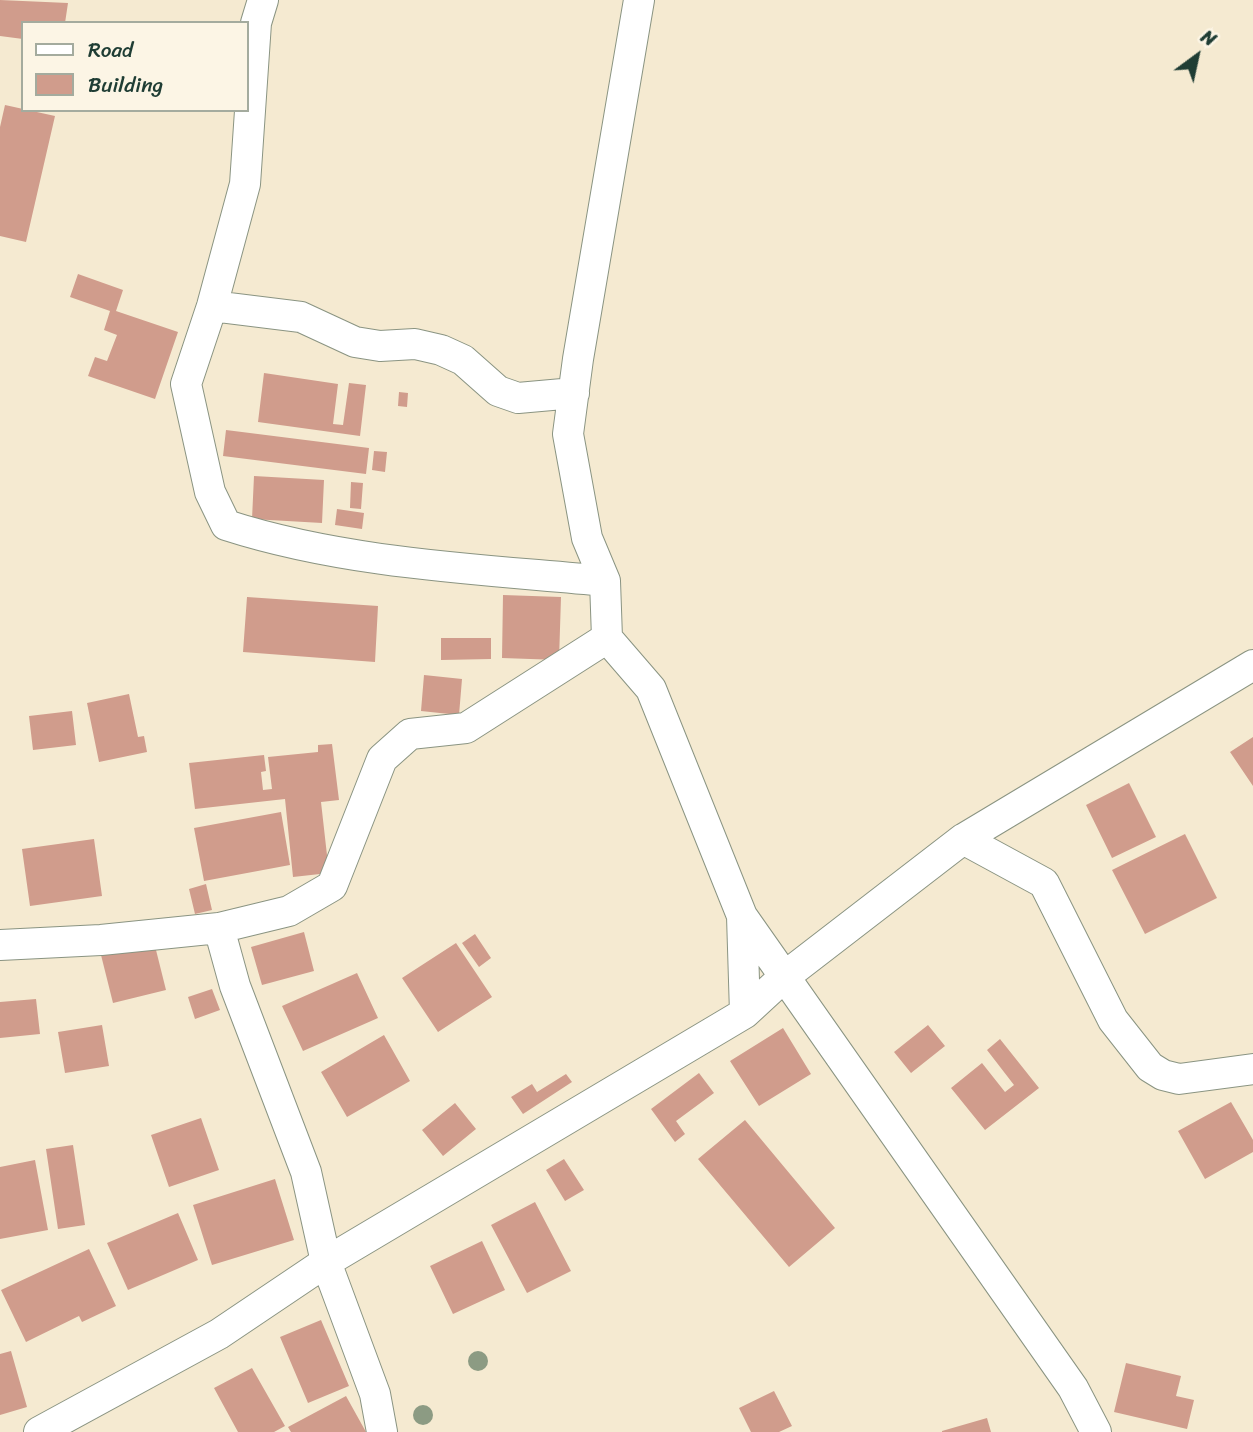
<!DOCTYPE html>
<style>
body{margin:0}
#map{position:relative;width:1253px;height:1432px;overflow:hidden;background:#f5ead1;font-family:Sriracha,sans-serif}
canvas{display:block}
.legend{position:absolute;left:21px;top:21px;width:228px;height:91px;box-sizing:border-box;background:#fcf5e5;border:2px solid #a4ab9e;margin:0;padding:9px 12px;list-style:none;font-size:21px;color:#1f3d34}
.legend li{display:flex;align-items:center;gap:14px;height:35px}
.legend b{width:35px;border:2px solid #a4ab9e}
.north{position:absolute;left:1162px;top:21px;width:70px;height:70px;-webkit-text-stroke:5px #fcf5e5;paint-order:stroke;rotate:33deg;font-size:19px;font-weight:700;line-height:28px;text-align:center;color:#1f3d34}
.north::after{content:'';display:block;margin:auto;width:24px;height:32px;background:#1f3d34;clip-path:polygon(50% 0,100% 100%,50% 72%,0 100%)}
</style>
<div id="map">
<canvas width="1253" height="1432"></canvas>
<ul class="legend">
<li><b style="height:9px;background:#fff"></b>Road</li>
<li><b style="height:19px;background:#d09c8c"></b>Building</li>
</ul>
<div class="north">N</div>
</div>
<script>
const ctx = document.querySelector('canvas').getContext('2d');
ctx.lineJoin = 'round';
function fill(path, color) { ctx.fillStyle = color; ctx.fill(path, 'evenodd'); }
function strokePath(path, color, width, dash) { ctx.strokeStyle = color; ctx.lineWidth = width; ctx.lineCap = dash ? 'butt' : 'round'; ctx.setLineDash(dash || []); ctx.stroke(path); }
const building = new Path2D(`
 M0,0L68,3L65,23H23V39L0,36Z
 M5,105L55,116L26,242L0,236V127Z
 M78,274L123,290L116,311L178,332L155,399L88,376L95,357L107,361L117,335L104,330L110,311L70,297Z
 M264,373L338,384L333,424L343,425L349,383L366,385L360,436L258,422Z
 M399,392L408,393L407,407L398,406Z
 M226,430L369,448L366,474L223,456Z
 M374,451L387,452L385,472L372,470Z
 M254,476L324,480L322,523L252,519Z
 M351,482L363,483L361,509L350,508Z
 M337,509L364,513L362,529L335,525Z
 M503,595L561,597L559,660L502,658Z
 M247,597L378,606L375,662L243,652Z
 M441,638H491V659L441,660Z
 M424,675L462,679L459,715L421,711Z
 M129,694L138,737L144,736L147,752L99,762L87,703Z
 M72,711L76,745L33,750L29,716Z
 M1253,737V786L1230,752Z
 M332,744L339,800L321,802L329,873L293,877L285,799L195,809L189,763L264,755L266,771L261,772L263,790L272,789L268,757L318,752V745Z
 M1129,783L1156,837L1112,858L1086,805Z
 M281,812L290,865L204,881L194,828Z
 M1185,834L1217,898L1145,934L1112,870Z
 M94,839L102,896L30,906L22,849Z
 M206,884L212,910L195,914L189,889Z
 M304,932L314,971L262,985L251,947Z
 M475,934L491,958L479,967L462,943Z
 M153,938L166,990L113,1003L100,951Z
 M456,943L492,997L438,1032L402,978Z
 M357,973L378,1018L303,1051L282,1006Z
 M212,989L220,1010L195,1019L188,997Z
 M36,999L40,1034L0,1038V1002Z
 M102,1025L109,1066L65,1073L58,1032Z
 M928,1025L945,1046L911,1073L894,1052Z
 M783,1028L811,1074L759,1106L730,1061Z
 M384,1035L410,1081L347,1117L321,1072Z
 M1000,1039L1039,1088L985,1130L951,1088L982,1063L1005,1092L1014,1085L987,1050Z
 M699,1073L714,1093L676,1121L685,1134L675,1142L651,1109Z
 M566,1074L572,1082L523,1114L511,1097L532,1084L537,1092Z
 M1231,1102L1253,1140V1152L1205,1179L1178,1131Z
 M455,1103L476,1129L443,1156L422,1130Z
 M201,1118L219,1170L169,1187L151,1135Z
 M745,1120L835,1228L789,1267L698,1159Z
 M73,1145L85,1225L58,1229L46,1149Z
 M564,1159L584,1190L565,1201L546,1170Z
 M35,1160L48,1230L0,1239V1167Z
 M275,1179L294,1240L212,1265L193,1205Z
 M535,1202L571,1271L527,1293L491,1225Z
 M178,1213L198,1260L128,1290L107,1243Z
 M482,1241L505,1290L453,1314L430,1266Z
 M89,1249L116,1306L82,1322L79,1316L26,1342L1,1290Z
 M321,1320L349,1386L308,1403L280,1337Z
 M11,1351L27,1407L0,1415V1354Z
 M1126,1363L1181,1376L1176,1396L1194,1400L1187,1429L1114,1412Z
 M252,1368L285,1426L274,1432H238L214,1388Z
 M774,1391L792,1426L779,1432H751L739,1408Z
 M346,1396L366,1432H291L288,1427Z
 M987,1418L991,1432H942V1431Z`);
const street = new Path2D(`
 M263,0L256,23L245,184L212,306L186,384L210,492L226,525C347,564 479,569 605,581
 M639,0L578,359L568,434L587,538L605,581L607,638L651,689L742,916L1073,1388L1096,1432
 M212,306L301,317L355,342L380,346L415,344L441,350L463,360L498,391L518,398L574,393
 M963,839L1044,883L1113,1020L1150,1067L1163,1075L1179,1079L1253,1069
 M742,916L745,1013
 M219,928L235,986L306,1172L326,1262L375,1394L382,1432
 M0,945L101,940L219,928L289,911L332,886L382,759L410,734L466,728L607,638
 M39,1432L219,1334L326,1262L745,1013L784,977L963,839L1253,665`);
const trees = [
 [478,1361],
 [423,1415]
];
fill(building, '#d09c8c');
strokePath(street, '#8a9482', 32);
strokePath(street, '#fff', 30);
ctx.fillStyle = '#8c9b83';
for (const [x, y] of trees) { ctx.beginPath(); ctx.arc(x, y, 10, 0, 2 * Math.PI); ctx.fill(); }
</script>
